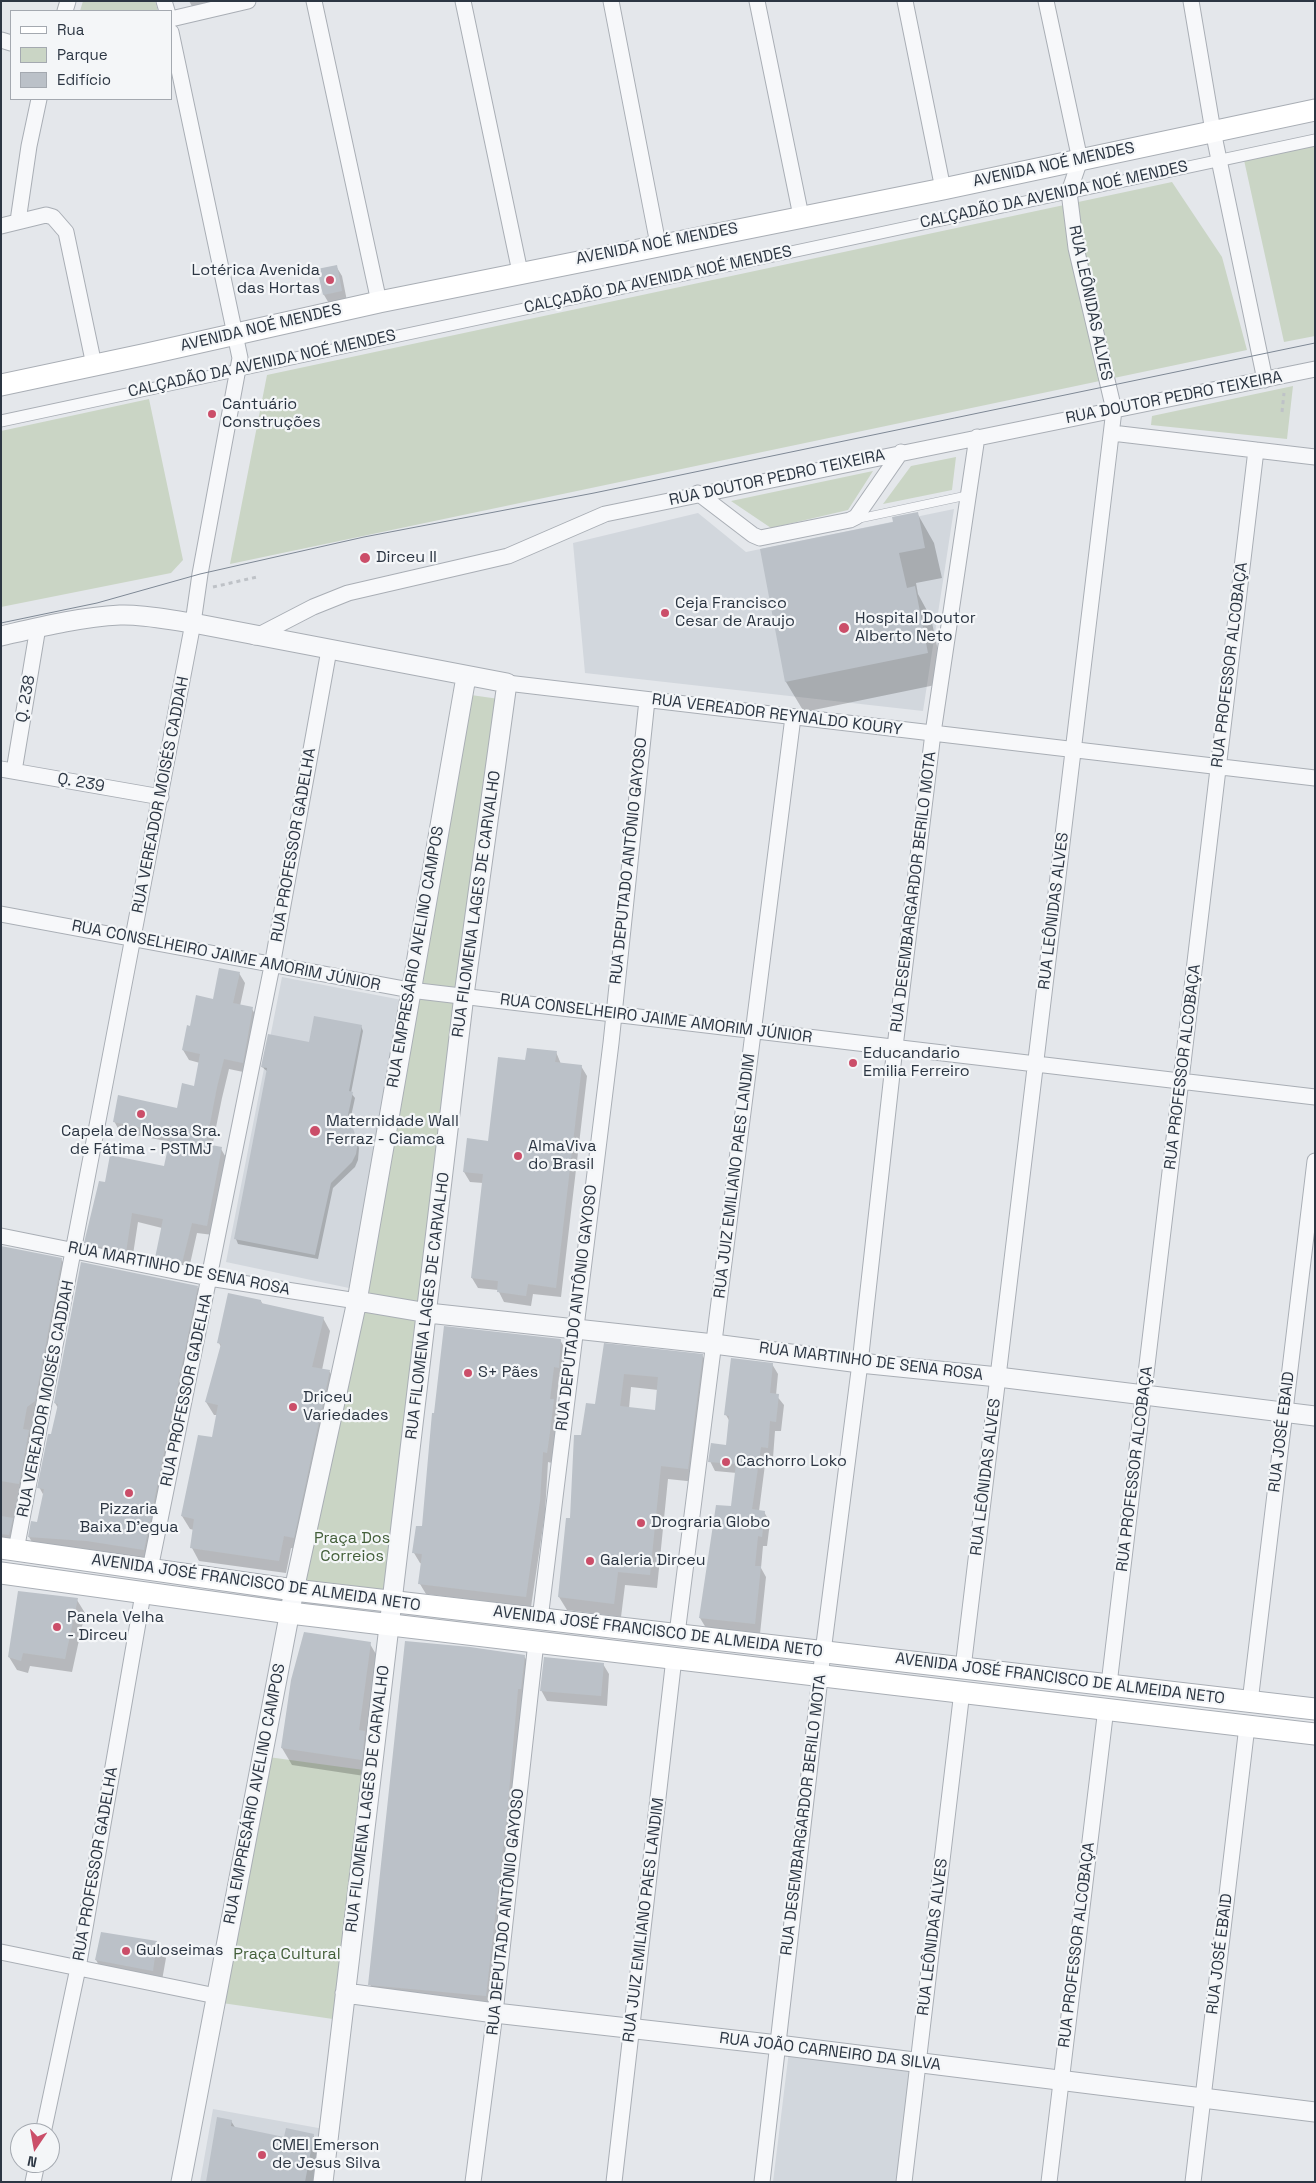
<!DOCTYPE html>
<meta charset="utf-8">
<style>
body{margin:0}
#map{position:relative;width:1316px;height:2183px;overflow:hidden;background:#e4e7eb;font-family:"Space Grotesk",sans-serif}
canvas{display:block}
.frame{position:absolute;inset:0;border:2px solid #2c3643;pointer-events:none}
.legend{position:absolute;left:10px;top:10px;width:162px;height:90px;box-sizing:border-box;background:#f4f6f8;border:1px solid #a4a9b0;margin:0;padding:6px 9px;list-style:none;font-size:15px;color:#2c3643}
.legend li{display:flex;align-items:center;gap:10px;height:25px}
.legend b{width:25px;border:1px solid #a4a9b0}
.north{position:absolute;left:10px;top:2123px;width:50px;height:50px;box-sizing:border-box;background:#f4f6f8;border:1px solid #a4a9b0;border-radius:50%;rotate:192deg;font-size:14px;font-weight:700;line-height:20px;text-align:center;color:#2c3643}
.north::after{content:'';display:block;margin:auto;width:18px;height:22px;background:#cb4e69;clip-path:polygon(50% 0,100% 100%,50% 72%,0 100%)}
</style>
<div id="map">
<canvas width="1316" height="2183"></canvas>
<div class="frame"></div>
<ul class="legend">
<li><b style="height:6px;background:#fff"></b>Rua</li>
<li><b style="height:14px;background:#cad5c5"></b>Parque</li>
<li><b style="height:14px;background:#bbc1c8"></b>Edifício</li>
</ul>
<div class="north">N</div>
</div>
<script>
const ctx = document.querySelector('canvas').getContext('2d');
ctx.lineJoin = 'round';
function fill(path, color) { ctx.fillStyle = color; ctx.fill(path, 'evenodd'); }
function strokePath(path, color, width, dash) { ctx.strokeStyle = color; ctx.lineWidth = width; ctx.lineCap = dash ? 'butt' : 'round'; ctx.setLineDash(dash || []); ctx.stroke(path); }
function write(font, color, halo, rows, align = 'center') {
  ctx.font = font + ' "Space Grotesk",sans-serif'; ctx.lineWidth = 4.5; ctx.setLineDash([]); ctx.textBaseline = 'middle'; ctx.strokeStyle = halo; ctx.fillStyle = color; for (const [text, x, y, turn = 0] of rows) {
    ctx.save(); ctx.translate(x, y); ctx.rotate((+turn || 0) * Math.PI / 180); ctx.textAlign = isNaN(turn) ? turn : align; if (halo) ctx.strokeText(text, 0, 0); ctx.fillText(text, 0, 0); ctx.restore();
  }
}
const built = new Path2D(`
 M954,509L923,711L585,673L573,543L698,513L746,552Z
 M282,977L402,1000L349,1288L226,1262Z
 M789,2051L913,2066L899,2182H773Z
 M213,2109L324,2129L315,2182H200Z`);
const green = new Path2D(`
 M83,1H155L158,11H80Z
 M1315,145V336L1284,342L1244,160Z
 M1172,182L1222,257L1247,350L230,564L267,375Z
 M1293,386L1287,439L1151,425L1152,416Z
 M149,399L183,560L171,573L1,607V431Z
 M956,457L952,490L883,504L911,466Z
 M873,471L848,510L771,528L731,501Z
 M471,695L499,699L386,1595L304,1584L365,1295L424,976Z
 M268,1757L364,1770L333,2019L222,2003Z`);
const shadow = new Path2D(`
 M189,1H231L194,10Z
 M336,266L342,276L347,301L330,305L324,295L319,270Z
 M917,513L934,543L942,578L916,583L918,594L931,618L945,683L804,712L786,682L761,550L894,523Z
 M239,973L245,983L240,1006L252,1009L258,1019L248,1073L229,1069L222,1098L212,1147L221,1149L227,1159L213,1235L197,1233L188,1273L163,1268L157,1257L162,1228L138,1222L132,1261L92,1253L86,1243L106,1183L165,1167L171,1142L120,1132L114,1121L178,1109L195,1087L200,1063L189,1060L183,1050L191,1027Z
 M361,1026L363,1031L351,1093L355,1098L350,1121L359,1148L358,1160L355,1167L333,1188L318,1259L238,1244L236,1239L268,1072L262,1067L310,1044Z
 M556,1052L561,1064L581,1066L587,1076L561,1297L533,1294L531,1306L504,1302L498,1290L478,1288L472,1278L483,1183L470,1182L464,1172L489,1142L526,1061Z
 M1,1248L61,1259L67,1269L40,1412L33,1417L30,1433L34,1441L24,1494L19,1493L13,1522L18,1529L15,1545L1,1544Z
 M197,1287L203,1297L150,1560L35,1547L29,1537L38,1524L44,1496L39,1487L58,1408L55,1403Z
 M261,1301L263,1305L323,1318L330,1331L322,1370L329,1371L337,1384L301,1550L291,1548L286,1573L199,1561L192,1548L194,1530L190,1529L182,1516L213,1438L217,1415H214L206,1402L221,1347L219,1343Z
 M560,1340L566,1350L564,1378L559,1377L556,1406L559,1411L552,1463L548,1462L545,1513L531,1607L426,1594L420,1584L422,1564L420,1563L414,1553L423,1528Z
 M605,1345L702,1355L710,1369L696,1482L668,1479L657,1588L625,1585L621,1617L567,1610L559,1597L582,1437L596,1406ZM631,1387L658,1390L656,1412L629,1408Z
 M772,1364L778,1374L776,1395L784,1405L781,1431H775L773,1458L766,1457L759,1511L764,1512L770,1522L767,1546H763L761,1568L766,1577L760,1634L706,1628L700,1618L732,1508L737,1473L715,1471L710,1461L727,1447L730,1422L726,1415Z
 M77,1600L85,1613L72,1672L30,1666L28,1673L17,1670L9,1657Z
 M370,1644L380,1661L371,1777L292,1765L282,1748Z
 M524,1656L530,1666L492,2006L375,1995L370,1984Z
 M603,1664L609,1674L607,1706L547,1701L541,1690Z
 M157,1942L166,1958L161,1986L105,1976L96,1960Z
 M231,2121L236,2129L285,2138L313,2135L322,2151L316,2182H207Z`);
const building = new Path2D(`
 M337,265L342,291L323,295L317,269Z
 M918,512L925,548L899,553L907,588L915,586L928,653L785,682L760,549L893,522L892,517Z
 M219,968L240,972L233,1003L253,1007L243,1063L224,1059L217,1087L206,1144L222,1147L207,1226L192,1223L182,1263L155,1258L163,1219L132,1213L126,1252L84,1243L99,1181L105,1182L110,1155L164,1166L171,1134L113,1122L118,1095L177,1108L182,1083L194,1086L200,1054L182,1050L187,1025L190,1026L196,995L213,999Z
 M314,1016L362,1025L349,1091L353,1092L348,1115L358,1142L356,1154L352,1162L331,1183L315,1255L234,1239L267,1068L261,1067L268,1034L309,1042Z
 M527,1048L557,1051L555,1062L582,1065L556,1288L528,1284L526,1296L497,1292L498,1281L471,1278L483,1174L463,1172L467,1138L488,1141L498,1057L525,1060Z
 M1,1246L62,1258L35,1401L27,1407L23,1429L29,1430L19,1484L1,1481Z
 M81,1262L198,1286L144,1550L87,1541L28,1537L31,1521L37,1522L44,1489L37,1488L48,1434H51L58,1404L54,1403Z
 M228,1293L261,1300V1303L324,1317L312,1367L330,1370L294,1538L284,1536L279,1561L190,1548L194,1519L181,1516L198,1435L212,1437L218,1405L205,1402L221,1344L217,1343Z
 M444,1326L561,1339L559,1368L554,1367L550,1399H554L550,1432L547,1453L543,1452L540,1501L526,1597L418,1584L422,1554L412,1553L416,1526H422L432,1413H434Z
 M604,1343L703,1354L688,1469L661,1466L650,1575L618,1572L614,1604L558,1597L566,1518H570L574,1435H581L586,1403L595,1404ZM624,1374L658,1377L655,1410L620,1406Z
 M731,1358L773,1363L770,1393L779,1394L776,1422L770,1421L768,1448L761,1447L752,1509L765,1511L762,1537L758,1536L755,1566H761L755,1624L699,1618L716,1505L731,1506L736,1464L708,1462L711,1443L726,1445L729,1416L724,1415Z
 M1,1516L13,1518L9,1535L1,1534Z
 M18,1591L78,1598L65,1659L23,1653L21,1661L8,1657Z
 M304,1632L371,1642L359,1730L365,1731L362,1760L281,1748L291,1680Z
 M405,1641L470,1647L525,1655L521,1689H518L508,1803L486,1996L368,1985Z
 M544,1657L604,1663L601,1696L540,1691Z
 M101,1932L157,1941L153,1971L95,1960Z
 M217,2117L232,2120L231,2126L284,2137L286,2128L314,2134L305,2182H206Z`);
const path = new Path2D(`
 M1282,412L1284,393
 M213,587L257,577`);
const service = new Path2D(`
 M857,519L969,495`);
const pedestrian = new Path2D(`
 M1,421L1315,140`);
const minor = new Path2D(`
 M164,1L167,11
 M314,1L379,302
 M463,1L520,272
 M611,1L658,244
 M757,1L801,216
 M905,1L943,189
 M1191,1L1213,131L1265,380
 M65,11L68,1
 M171,19L248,1
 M1,40L11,43
 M18,221L29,146L39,99
 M1,226L46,215L53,217L66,232L94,365
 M1112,433L1315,457
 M698,493L753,535L760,538L850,520L856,517L901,452
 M255,637L313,607L348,593L508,556L605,514L1315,369
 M507,683L1315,778
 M1,769L161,797
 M14,771L38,627
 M1,914L410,990L1315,1097
 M1,1236L209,1278L357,1301
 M16,1550L193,623L200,574L240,358L171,32
 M150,1569L272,966L329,650
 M540,1619L611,1043L647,700
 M677,1634L793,717
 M963,1668L1114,410L1076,248L1069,192L1080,160L1046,1
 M1109,1684L1256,450
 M1250,1702L1315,1161
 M1,1952L216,1996
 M43,2133L78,1968L143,1594
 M33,2182L37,2163
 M473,2182L495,2013L536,1642
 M614,2182L674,1658
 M762,2182L823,1652L860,1363L895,1047L933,733L977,437
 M904,2182L962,1691
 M1049,2182L1106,1708
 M1193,2182L1247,1726`);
const tertiary = new Path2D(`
 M1,636C40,627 80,617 120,615C144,614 169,620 193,623L507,683L464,995L323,2182
 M357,1301L428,1313L714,1344L860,1363L998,1377L1315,1416
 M345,1993L495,2013L778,2045L1315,2112
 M181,2182L294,1590L357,1301L466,677`);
const secondary = new Path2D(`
 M1,385L147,354L379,302L943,189L1315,110
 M1,1548L294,1590L1315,1709
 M1,1573L290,1613L1315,1734`);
const tram = new Path2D(`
 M1,623L97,603L200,574L364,537L594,493L1315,343`);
const markers = [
 [330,280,5,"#cb4e69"],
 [212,414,5,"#cb4e69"],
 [365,558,6,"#cb4e69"],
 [665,613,5,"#cb4e69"],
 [844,628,6,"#cb4e69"],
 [853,1063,5,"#cb4e69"],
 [141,1114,5,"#cb4e69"],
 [315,1131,6,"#cb4e69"],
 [518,1156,5,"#cb4e69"],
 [468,1373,5,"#cb4e69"],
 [293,1407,5,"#cb4e69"],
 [726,1462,5,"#cb4e69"],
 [129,1493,5,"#cb4e69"],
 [641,1523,5,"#cb4e69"],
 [590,1561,5,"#cb4e69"],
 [57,1627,5,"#cb4e69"],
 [126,1951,5,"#cb4e69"],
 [262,2155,5,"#cb4e69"]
];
const streetNames = [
 ["AVENIDA NOÉ MENDES",1054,165,-12],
 ["CALÇADÃO DA AVENIDA NOÉ MENDES",1054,195,-12],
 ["AVENIDA NOÉ MENDES",657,244,-11],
 ["CALÇADÃO DA AVENIDA NOÉ MENDES",658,280,-12],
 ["RUA LEÔNIDAS ALVES",1090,303,78],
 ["AVENIDA NOÉ MENDES",261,328,-13],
 ["CALÇADÃO DA AVENIDA NOÉ MENDES",262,364,-12],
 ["RUA DOUTOR PEDRO TEIXEIRA",1174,398,-11],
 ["RUA DOUTOR PEDRO TEIXEIRA",777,478,-12],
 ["RUA PROFESSOR ALCOBAÇA",1230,665,-83],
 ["Q. 238",26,699,-80],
 ["RUA VEREADOR REYNALDO KOURY",777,715,7],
 ["Q. 239",81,783,10],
 ["RUA VEREADOR MOISÉS CADDAH",161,795,-79],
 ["RUA PROFESSOR GADELHA",294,845,-80],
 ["RUA DEPUTADO ANTÔNIO GAYOSO",629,861,-84],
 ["RUA DESEMBARGARDOR BERILO MOTA",914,892,-83],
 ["RUA FILOMENA LAGES DE CARVALHO",477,904,-82],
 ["RUA LEÔNIDAS ALVES",1054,911,-83],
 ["RUA CONSELHEIRO JAIME AMORIM JÚNIOR",226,956,11],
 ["RUA EMPRESÁRIO AVELINO CAMPOS",416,957,-80],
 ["RUA CONSELHEIRO JAIME AMORIM JÚNIOR",656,1019,7],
 ["RUA PROFESSOR ALCOBAÇA",1183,1067,-83],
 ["RUA JUIZ EMILIANO PAES LANDIM",735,1176,-83],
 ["RUA MARTINHO DE SENA ROSA",179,1269,11],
 ["RUA FILOMENA LAGES DE CARVALHO",428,1306,-83],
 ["RUA DEPUTADO ANTÔNIO GAYOSO",577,1308,-83],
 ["RUA MARTINHO DE SENA ROSA",871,1362,7],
 ["RUA PROFESSOR GADELHA",187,1390,-78],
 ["RUA VEREADOR MOISÉS CADDAH",46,1399,-79],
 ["RUA JOSÉ EBAID",1282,1432,-83],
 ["RUA PROFESSOR ALCOBAÇA",1135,1469,-83],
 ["RUA LEÔNIDAS ALVES",986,1477,-83],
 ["AVENIDA JOSÉ FRANCISCO DE ALMEIDA NETO",256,1583,8],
 ["AVENIDA JOSÉ FRANCISCO DE ALMEIDA NETO",658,1632,7],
 ["AVENIDA JOSÉ FRANCISCO DE ALMEIDA NETO",1060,1679,7],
 ["RUA EMPRESÁRIO AVELINO CAMPOS",255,1794,-79],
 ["RUA FILOMENA LAGES DE CARVALHO",368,1799,-83],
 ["RUA DESEMBARGARDOR BERILO MOTA",804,1815,-83],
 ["RUA PROFESSOR GADELHA",96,1864,-80],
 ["RUA DEPUTADO ANTÔNIO GAYOSO",506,1912,-84],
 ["RUA JUIZ EMILIANO PAES LANDIM",644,1920,-83],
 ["RUA LEÔNIDAS ALVES",933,1937,-83],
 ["RUA PROFESSOR ALCOBAÇA",1077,1945,-83],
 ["RUA JOSÉ EBAID",1220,1954,-83],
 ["RUA JOÃO CARNEIRO DA SILVA",830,2052,7]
];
const poiNames = [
 ["Lotérica Avenida",320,271,"right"],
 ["das Hortas",320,289,"right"],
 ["Cantuário",222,405],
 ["Construções",222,423],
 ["Dirceu II",376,558],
 ["Ceja Francisco",675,604],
 ["Cesar de Araujo",675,622],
 ["Hospital Doutor",855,619],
 ["Alberto Neto",855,637],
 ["Educandario",863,1054],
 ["Emilia Ferreiro",863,1072],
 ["Maternidade Wall",326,1122],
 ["Ferraz - Ciamca",326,1140],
 ["Capela de Nossa Sra.",141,1132,"center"],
 ["de Fátima - PSTMJ",141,1150,"center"],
 ["AlmaViva",528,1147],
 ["do Brasil",528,1165],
 ["S+ Pães",478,1373],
 ["Driceu",303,1398],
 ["Variedades",303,1416],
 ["Cachorro Loko",736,1462],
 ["Pizzaria",129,1510,"center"],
 ["Baixa D'egua",129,1528,"center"],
 ["Drograria Globo",651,1523],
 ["Galeria Dirceu",600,1561],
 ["Panela Velha",67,1618],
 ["- Dirceu",67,1636],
 ["Guloseimas",136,1951],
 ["CMEI Emerson",272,2146],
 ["de Jesus Silva",272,2164]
];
const parkNames = [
 ["Praça Dos",352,1539],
 ["Correios",352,1557],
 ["Praça Cultural",287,1955]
];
fill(built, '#d2d7dd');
fill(green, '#cad5c5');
fill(shadow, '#0003');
fill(building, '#bbc1c8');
strokePath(service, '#a9aeb5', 9);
strokePath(pedestrian, '#a9aeb5', 13);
strokePath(minor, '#a9aeb5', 17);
strokePath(tertiary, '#a9aeb5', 21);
strokePath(secondary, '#a9aeb5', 23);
strokePath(path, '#bec2c7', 3, [4, 4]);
strokePath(service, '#f7f8fa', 8);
strokePath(pedestrian, '#f7f8fa', 11);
strokePath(minor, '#f7f8fa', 15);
strokePath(tertiary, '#f7f8fa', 19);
strokePath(secondary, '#fff', 21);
strokePath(tram, '#7e8895', 1);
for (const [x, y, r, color] of markers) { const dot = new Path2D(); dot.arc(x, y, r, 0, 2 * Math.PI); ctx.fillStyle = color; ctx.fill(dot); strokePath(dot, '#f4f6f8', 2); }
write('16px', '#2c3643', '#f4f6f8', streetNames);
write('16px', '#2c3643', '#f4f6f8', poiNames, 'left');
write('16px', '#435f39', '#f4f6f8', parkNames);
</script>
